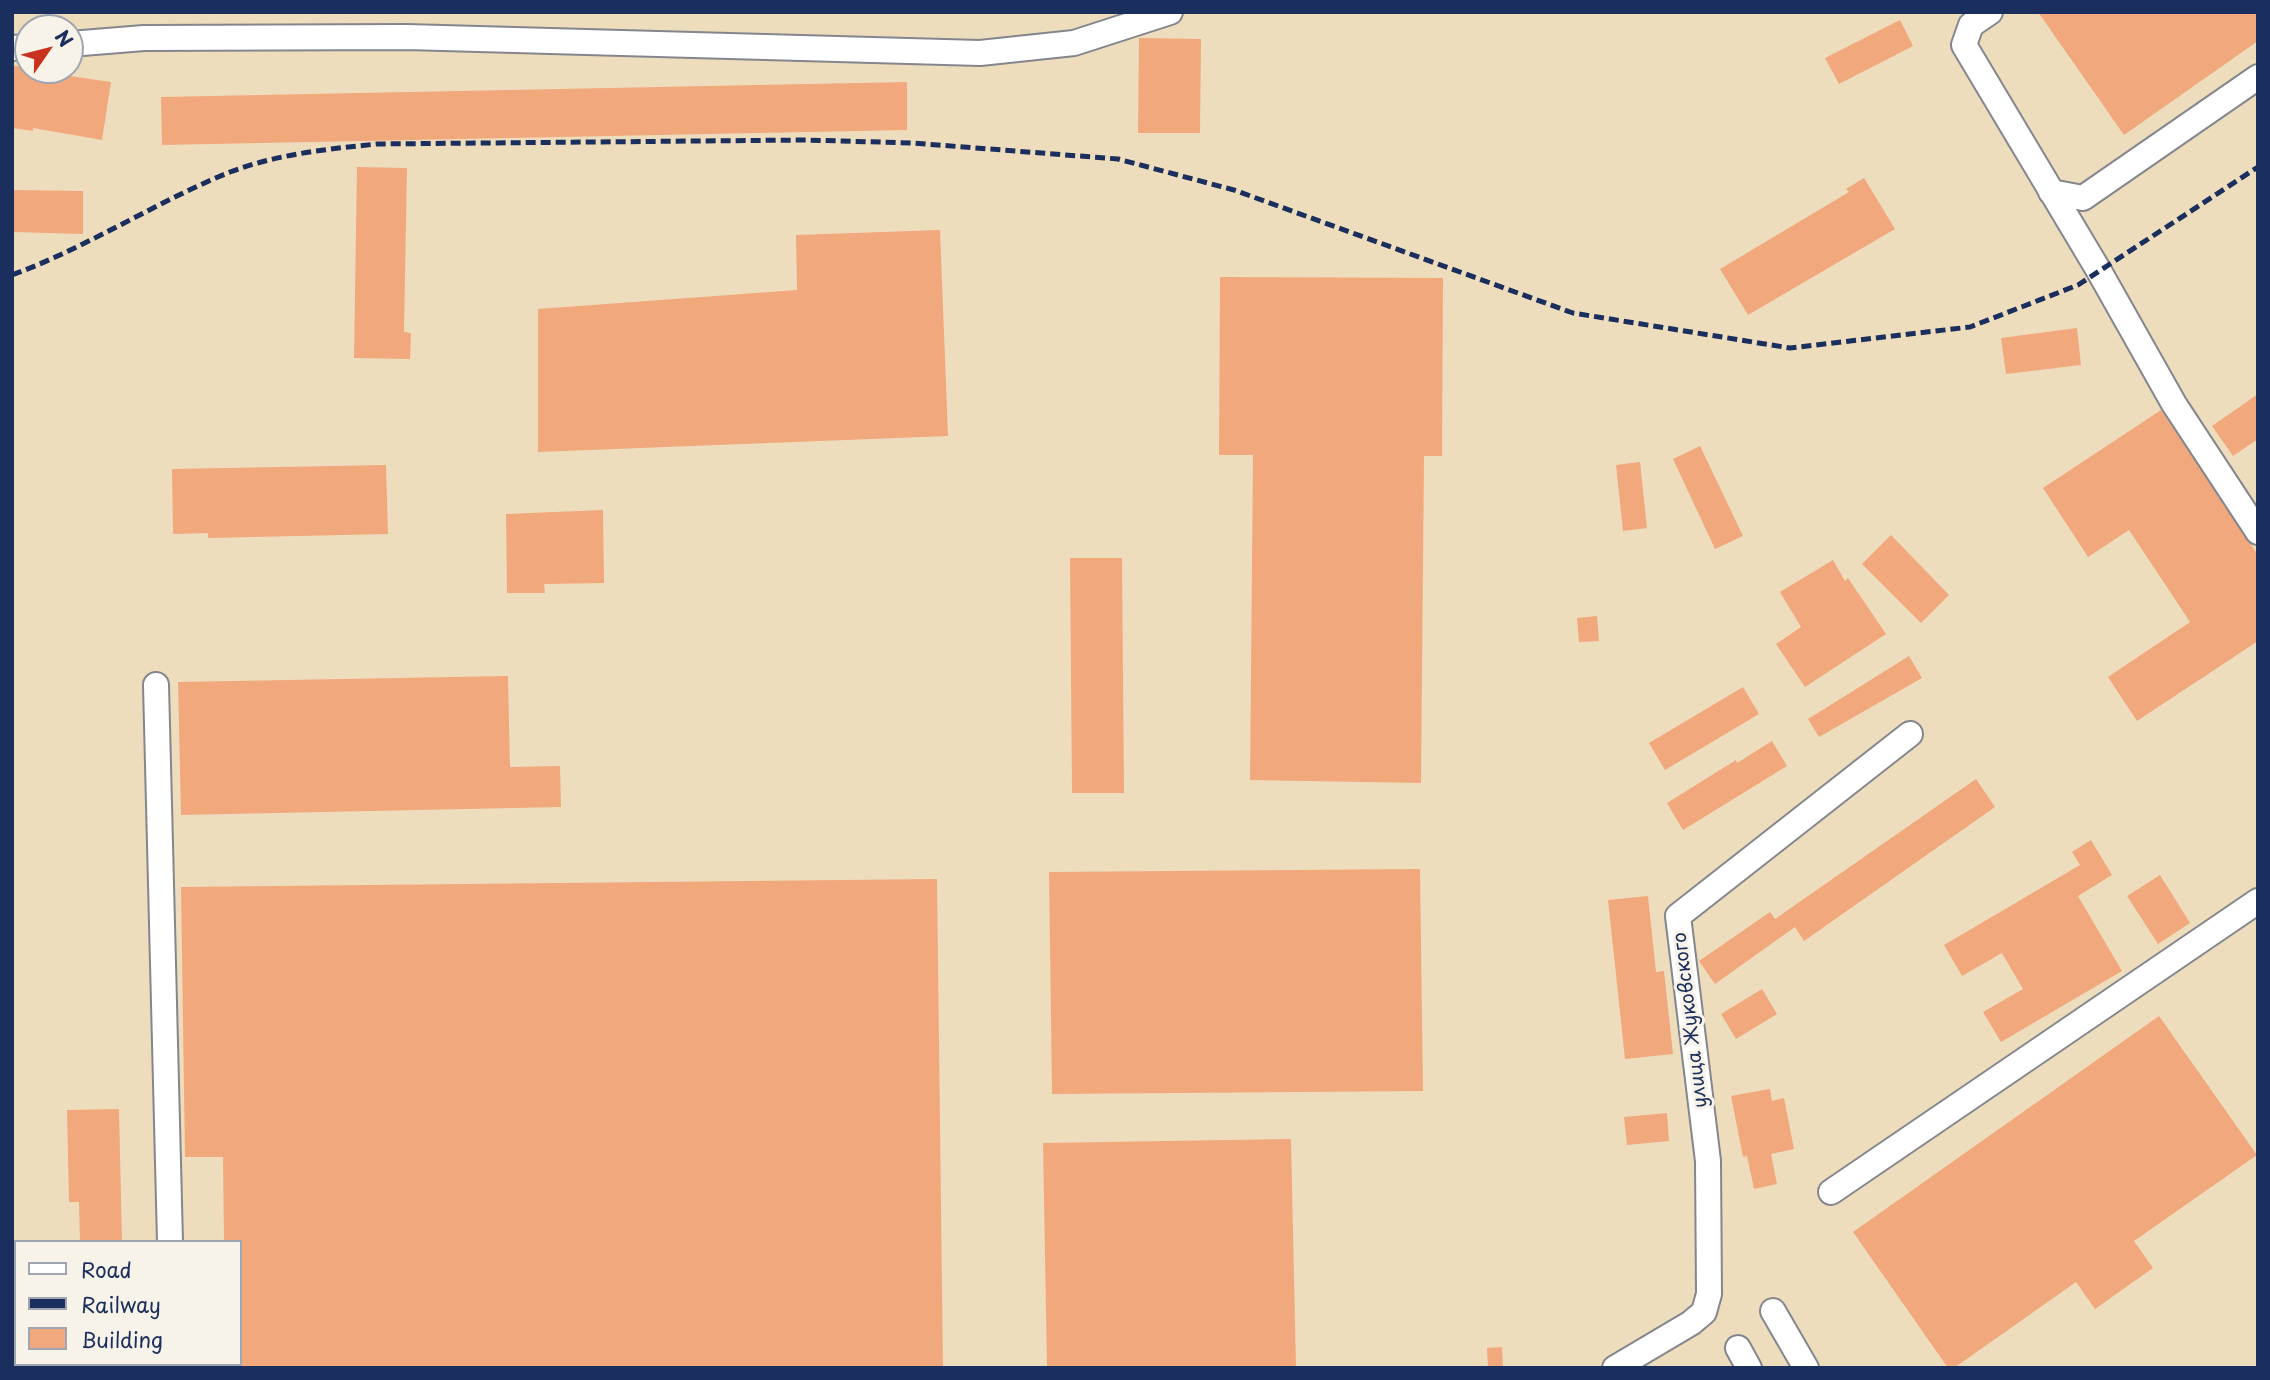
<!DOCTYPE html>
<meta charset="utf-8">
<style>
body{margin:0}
#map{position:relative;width:2270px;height:1380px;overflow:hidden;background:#eeddbc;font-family:"Playpen Sans",sans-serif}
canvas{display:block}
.frame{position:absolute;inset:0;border:14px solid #1b2f5e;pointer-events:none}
.legend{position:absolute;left:14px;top:1240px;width:228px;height:126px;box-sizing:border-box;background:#f7f3e8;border:2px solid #9fa5b1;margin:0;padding:9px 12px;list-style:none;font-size:21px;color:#1b2f5e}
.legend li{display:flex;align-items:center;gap:14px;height:35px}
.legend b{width:35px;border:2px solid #9fa5b1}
.north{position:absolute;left:14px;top:14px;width:70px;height:70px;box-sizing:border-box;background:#f7f3e8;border:2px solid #9fa5b1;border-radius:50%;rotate:55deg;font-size:19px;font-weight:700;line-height:28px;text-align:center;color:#1b2f5e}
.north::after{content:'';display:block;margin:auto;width:24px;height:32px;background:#c8321e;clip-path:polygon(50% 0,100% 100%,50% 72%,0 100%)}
</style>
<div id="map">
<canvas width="2270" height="1380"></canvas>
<div class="frame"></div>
<ul class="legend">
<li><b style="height:9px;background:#fff"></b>Road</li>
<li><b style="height:9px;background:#1b2f5e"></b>Railway</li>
<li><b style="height:19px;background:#f1a87d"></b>Building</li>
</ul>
<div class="north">N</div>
</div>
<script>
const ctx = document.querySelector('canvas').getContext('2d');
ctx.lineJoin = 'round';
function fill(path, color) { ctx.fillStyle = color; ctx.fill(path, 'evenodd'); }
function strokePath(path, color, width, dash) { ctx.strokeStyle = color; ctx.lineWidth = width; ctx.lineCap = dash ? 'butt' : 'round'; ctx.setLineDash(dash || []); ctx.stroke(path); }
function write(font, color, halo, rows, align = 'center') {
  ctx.font = font + ' "Playpen Sans",sans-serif'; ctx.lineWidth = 6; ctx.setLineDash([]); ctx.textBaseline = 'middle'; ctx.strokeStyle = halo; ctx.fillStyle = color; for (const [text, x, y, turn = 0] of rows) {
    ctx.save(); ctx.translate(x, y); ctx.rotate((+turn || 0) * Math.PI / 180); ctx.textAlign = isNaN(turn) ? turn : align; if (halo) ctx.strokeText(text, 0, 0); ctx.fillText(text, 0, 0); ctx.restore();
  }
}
const building = new Path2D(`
 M2038,12H2258V41L2124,135Z
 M1900,20L1913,46L1839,84L1825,58Z
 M1139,38L1201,39L1200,133H1138Z
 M12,65L28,68V70L111,82L102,140L33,128V131L12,128Z
 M907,82V130L162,145L161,97Z
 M357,167L407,168L404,332L411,333L410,359L354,358Z
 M1864,178L1895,229L1748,315L1720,269L1849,192L1846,189Z
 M12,190L83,191V234L12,232Z
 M940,230L948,436L538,452V309L797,290L796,235Z
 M1220,277L1443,278L1442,456H1424L1421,783L1250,780L1253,455H1219Z
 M2077,328L2081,365L2006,374L2001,338Z
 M2258,394V439L2233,456L2212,426Z
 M2161,410L2258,555V641L2137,721L2108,677L2190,622L2129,530L2088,557L2043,488Z
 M1700,446L1743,536L1715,549L1673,459Z
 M1640,462L1647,528L1623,531L1616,465Z
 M386,465L388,534L208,538V533L173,534L172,469Z
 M603,510L604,583L544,584L545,593H507L506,514Z
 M1891,535L1949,595L1921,623L1862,564Z
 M1070,558H1122L1124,793H1072Z
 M1833,560L1845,581L1848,578L1886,634L1805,687L1776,644L1801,627L1780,592Z
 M1597,616L1599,641L1579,642L1577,618Z
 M1909,656L1922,678L1819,737L1808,719Z
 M508,676L510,767L560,766L561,807L181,815L178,682Z
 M1743,687L1759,714L1665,770L1649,743Z
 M1772,741L1787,766L1683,830L1667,803L1736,760L1737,763Z
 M1976,779L1995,807L1804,941L1795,927L1715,984L1699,961L1770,912L1775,919Z
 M2091,840L2112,875L2078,896L2122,971L2001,1042L1983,1012L2023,989L2002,953L1962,976L1944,945L2080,865L2072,852Z
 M1420,869L1423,1091L1052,1094L1049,872Z
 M2160,875L2190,923L2158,944L2127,896Z
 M937,879L943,1368H240V1242H224L223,1157H185L181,887Z
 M1648,896L1656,972L1664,971L1673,1054L1625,1059L1608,900Z
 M1762,989L1777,1014L1736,1039L1721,1014Z
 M2159,1016L2257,1155L2134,1241L2153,1268L2095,1309L2076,1282L1954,1368H1948L1853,1232Z
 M1770,1089L1772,1101L1784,1098L1794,1149L1771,1154L1777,1184L1754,1189L1747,1156L1743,1157L1731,1096Z
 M119,1109L122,1242H80L79,1202H69L67,1110Z
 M1667,1113L1669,1141L1627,1145L1624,1117Z
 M1291,1139L1296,1368H1047L1043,1143Z
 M1502,1347L1503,1368H1488L1487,1348Z`);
const minor = new Path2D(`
 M1990,12L1971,25L1964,45L2099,271L2174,404L2258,532
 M70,44L144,38L407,37L980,53L1074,43L1170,12
 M12,48L28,47
 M2051,192L2083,198L2258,77
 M156,685L170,1242
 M1831,1192L2258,901
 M1773,1311L1806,1368
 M1738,1348L1749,1368
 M173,1364V1368
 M1615,1368L1691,1323L1704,1312L1709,1294L1708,1161L1678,916L1910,734`);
const rail = new Path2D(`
 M12,275C88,247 156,202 230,172C278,154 327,149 377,144L805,140L912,143L1118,159L1234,190L1573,313L1790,348L1970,327L2078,285L2258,167`);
const streetNames = [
 ["улица Жуковского",1691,1020,-97]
];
fill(building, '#f1a87d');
strokePath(minor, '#84868d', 28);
strokePath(minor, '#fff', 24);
strokePath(rail, '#1b2f5e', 5, [10, 5]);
write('19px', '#1b2f5e', '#f7f3e8', streetNames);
</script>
